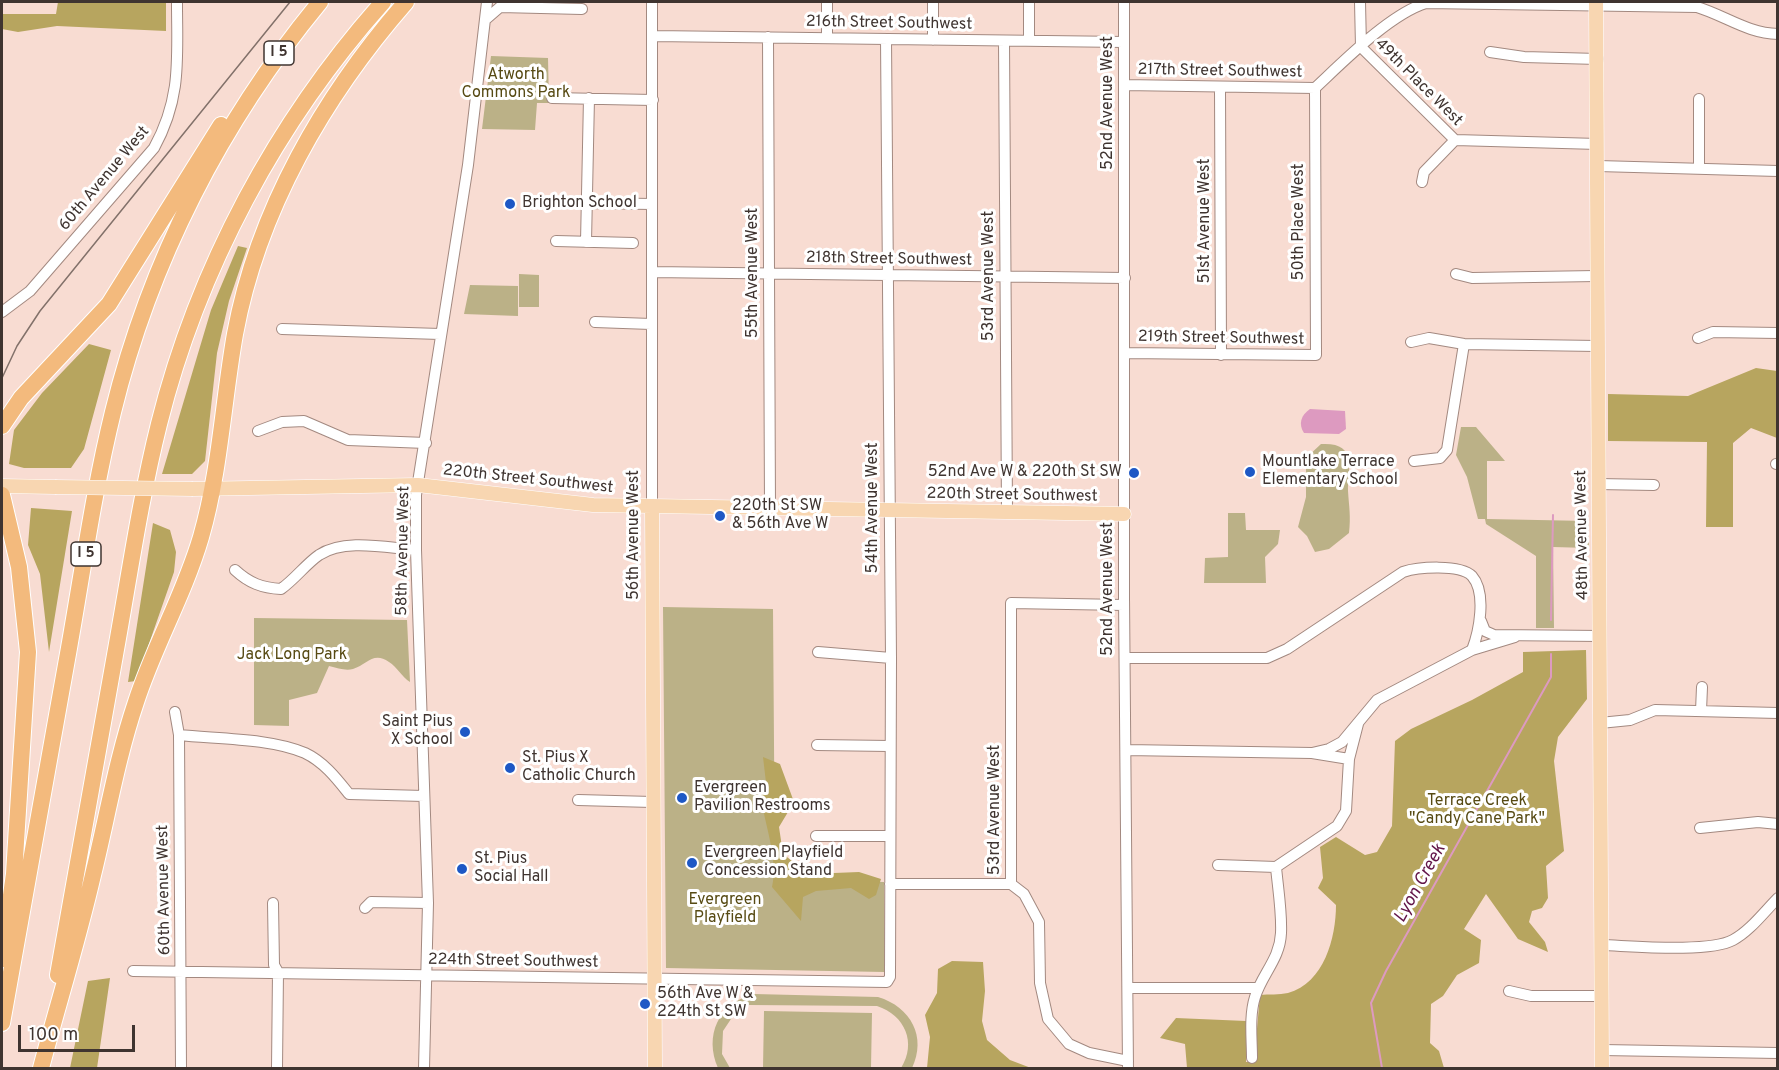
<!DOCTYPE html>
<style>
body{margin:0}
#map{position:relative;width:1779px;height:1070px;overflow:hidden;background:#f8dcd2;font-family:Overpass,sans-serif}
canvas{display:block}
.frame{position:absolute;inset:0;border:3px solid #3f3430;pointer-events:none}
.scale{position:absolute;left:18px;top:1025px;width:117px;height:27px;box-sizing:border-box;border:3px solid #3f3430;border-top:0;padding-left:8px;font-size:18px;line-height:21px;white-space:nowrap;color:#3f3430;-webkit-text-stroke:4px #fff;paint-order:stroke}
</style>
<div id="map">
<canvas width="1779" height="1070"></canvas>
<div class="frame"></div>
<div class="scale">100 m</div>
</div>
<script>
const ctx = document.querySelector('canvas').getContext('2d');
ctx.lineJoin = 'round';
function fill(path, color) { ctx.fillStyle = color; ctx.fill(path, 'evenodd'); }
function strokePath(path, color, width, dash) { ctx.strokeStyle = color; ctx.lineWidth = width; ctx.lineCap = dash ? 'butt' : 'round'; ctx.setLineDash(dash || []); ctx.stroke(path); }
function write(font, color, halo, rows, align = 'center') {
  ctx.font = font + ' Overpass,sans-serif'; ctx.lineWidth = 6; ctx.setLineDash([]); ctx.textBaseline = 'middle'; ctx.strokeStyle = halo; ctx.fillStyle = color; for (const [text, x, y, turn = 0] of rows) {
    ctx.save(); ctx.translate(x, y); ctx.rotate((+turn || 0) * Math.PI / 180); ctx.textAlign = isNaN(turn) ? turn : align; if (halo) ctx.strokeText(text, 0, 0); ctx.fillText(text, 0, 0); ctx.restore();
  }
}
const green = new Path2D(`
 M491,56L548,58L549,103H537L535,130L482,129Z
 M519,274L539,275V307H519Z
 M470,285L518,286V316L464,314Z
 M1461,427H1476L1505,461H1487V519L1588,521L1589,548L1553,547L1554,628H1536V556L1486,524L1485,519H1478L1467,477L1456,455Z
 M1321,444C1358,442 1348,468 1348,491C1349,507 1351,516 1349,533L1329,549L1315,552L1307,536L1298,527L1306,497V458Z
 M1228,513H1245L1246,530H1280L1278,544L1265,557L1266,583H1204L1205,558L1228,557Z
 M663,607L773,609L775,879L884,882L885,972L666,968Z
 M254,618L407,620L410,682C402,677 397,667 389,662C373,651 367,665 353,669C345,671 338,668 329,666L317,693L289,700V726L254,725Z
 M754,994L878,997C911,1007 927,1037 912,1068H901C917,1043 905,1015 877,1006L749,1005L735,1013L723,1031L722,1054L730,1068H718C704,1036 718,1003 754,994Z
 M764,1011L872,1013L871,1068H763Z`);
const forest = new Path2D(`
 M58,2H166V31L57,26L18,32L2,29V14H56Z
 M238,246L247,248L229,301L217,353L205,461L192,474H162L211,310Z
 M89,344L111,350L84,449L71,468H24L9,464L14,430L42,393Z
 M1756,368L1777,371V438L1751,428L1733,443V527H1706L1707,442L1608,441V394L1688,396Z
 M31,508L72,511L49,652L40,574L28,545Z
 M153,523L170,530L176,552L174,572L136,681L128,682Z
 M1586,650L1587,699L1558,737L1554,761L1564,851L1546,866L1548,898L1542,908L1532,911L1529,922L1545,942L1548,952L1518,939L1486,894L1464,929L1481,940L1479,963L1457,975L1443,996L1431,1004L1430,1043L1439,1051L1444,1068H1187L1185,1044L1160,1038L1176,1018L1246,1021V1062H1254L1260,995C1269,994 1279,995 1288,993C1324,983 1336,938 1336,905L1318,888L1323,878L1320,847L1336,837L1365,855L1377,852L1392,826L1395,741L1411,729L1472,700L1523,672V652Z
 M763,757L780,764L794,802L779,827L783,854L796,864L834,873L859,872L881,879L876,895L869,899L851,888L816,891L803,897L801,921L772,887C779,859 763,820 760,791H767Z
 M952,961L983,962L985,991L982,1021L987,1040L1010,1060L1031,1068H927L930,1037L925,1015L937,993L938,969Z
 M110,978L97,1068H70L88,981Z`);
const water = new Path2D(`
 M1310,409L1345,411L1346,429L1339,434L1304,433C1298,424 1301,415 1310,409Z`);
const stream = new Path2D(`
 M1551,620L1553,515
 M1382,1068L1371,1003L1386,971L1551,677V654`);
const minor = new Path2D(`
 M652,2V507
 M827,2V38
 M933,2V40
 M1124,2V597L1128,1068
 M1360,2L1361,47L1455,140
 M485,20L500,7L582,9
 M653,36L1124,42
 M768,37L770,508
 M1004,41L1007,511
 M1029,41V2
 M1490,52L1524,57L1598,59
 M1124,85L1315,88
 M1220,87L1221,355
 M1315,88C1343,62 1390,14 1426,3L1697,7C1726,16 1747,33 1778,34
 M552,98L653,100
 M1598,166L1778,171
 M1699,168V99
 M1422,182L1424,172L1455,140L1598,144
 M587,203L652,204
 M556,241L633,243
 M586,242L589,98
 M652,272L1125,278
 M1456,274L1472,278L1596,276
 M2,312L30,291L154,148C182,97 177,58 177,2
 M595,322L651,324
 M282,329L440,334
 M1698,338L1713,332L1778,333
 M1411,342L1429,338L1464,344L1597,346
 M1125,353L1316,355L1315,88
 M258,431L282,422L304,421L348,440L426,443
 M1414,461L1440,458L1447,450L1464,344
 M1776,464H1778
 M1598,484L1654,485
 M235,570C249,583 262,588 281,589C295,579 306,564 319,555C345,538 387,548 416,550
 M1124,605L1011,603V884L1024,894L1039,922L1040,983L1048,1019L1069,1044L1089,1053L1128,1061
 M1481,621L1485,631L1494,635L1601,636
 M818,652L891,658
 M1125,658H1267L1287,649L1403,572C1418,567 1460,564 1472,576C1487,593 1479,632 1472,650
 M1701,711L1702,687
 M175,712L179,735L181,1068
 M1600,723L1630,720L1655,710L1778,713
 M179,735C217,739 270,738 305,753C324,762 337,779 349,794L424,796
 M817,745L889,746
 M1126,750L1312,753L1349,759
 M1312,753L1329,749L1342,742L1377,700L1472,650L1515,637
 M578,800L652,802
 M1700,828L1758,822L1778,824
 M816,836H889
 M1218,865L1276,867
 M890,884H1011
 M273,903L274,965L278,972L277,1068
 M365,908L371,902L428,903
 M1602,945C1632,946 1709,953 1733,940C1750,931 1764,912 1778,898
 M133,971L887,982L890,977L891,658L886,39
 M1128,988H1258
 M1509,991L1531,996H1601
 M1602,1050L1778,1053
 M1252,1058C1252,1039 1249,1016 1255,997C1262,974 1280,959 1281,933C1282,912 1278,889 1276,867L1337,826L1346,811L1349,759L1358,724
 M424,1068L428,903L416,550V495L468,165L487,2`);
const major = new Path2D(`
 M1596,2L1602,1068
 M2,486L55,487
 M193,489L418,485L593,505L1124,514
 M652,507L655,1068`);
const highway = new Path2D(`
 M2,426L21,398L109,304L221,125
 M2,495L19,567L28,652L14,874L2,959
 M58,975C77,869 96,762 115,655C129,578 140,500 159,424C198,268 277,121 383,2
 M2,1023C24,898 47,773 69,648C83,569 94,489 113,412C150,261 221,122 320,2
 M41,1068C58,1004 78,940 93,875C107,818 117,758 136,702C154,646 184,595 201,537C220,471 223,402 235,334C258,210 324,96 406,2`);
const tram = new Path2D(`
 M2,378L17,346L40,311L290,2`);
const majorBridge = new Path2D(`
 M55,487L193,489`);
const markers = [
 [510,204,6,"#1e58c5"],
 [1250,472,6,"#1e58c5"],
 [1134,473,6,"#1e58c5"],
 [720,516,6,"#1e58c5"],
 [465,732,6,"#1e58c5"],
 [510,768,6,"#1e58c5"],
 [682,798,6,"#1e58c5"],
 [692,863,6,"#1e58c5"],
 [462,869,6,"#1e58c5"],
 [645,1004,6,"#1e58c5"]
];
const shields = [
 [279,53,30],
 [86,554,30]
];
const shieldNames = [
 ["I 5",279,53],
 ["I 5",86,554]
];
const streetNames = [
 ["216th Street Southwest",889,24,1],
 ["217th Street Southwest",1220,72,1],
 ["49th Place West",1418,83,45],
 ["52nd Avenue West",1109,103,-90],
 ["60th Avenue West",105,179,-50],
 ["51st Avenue West",1206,221,-90],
 ["50th Place West",1300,222,-90],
 ["218th Street Southwest",889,260,1],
 ["55th Avenue West",754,273,-90],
 ["53rd Avenue West",990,276,-90],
 ["219th Street Southwest",1221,339,1],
 ["220th Street Southwest",528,480,6],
 ["220th Street Southwest",1012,496,1],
 ["54th Avenue West",874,508,-90],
 ["56th Avenue West",635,535,-90],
 ["48th Avenue West",1583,535,-91],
 ["58th Avenue West",404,551,-89],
 ["52nd Avenue West",1109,589,-90],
 ["53rd Avenue West",996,810,-90],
 ["60th Avenue West",165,890,-91],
 ["224th Street Southwest",513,962,1]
];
const parkNames = [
 ["Atworth",516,76],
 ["Commons Park",516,94],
 ["Jack Long Park",292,656],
 ["Terrace Creek",1477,802],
 ["\"Candy Cane Park\"",1477,820],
 ["Evergreen",725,901],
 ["Playfield",725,919]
];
const poiNames = [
 ["Brighton School",522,204],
 ["Mountlake Terrace",1262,463],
 ["Elementary School",1262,481],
 ["52nd Ave W & 220th St SW",1122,473,"right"],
 ["220th St SW",732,507],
 ["& 56th Ave W",732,525],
 ["Saint Pius",453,723,"right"],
 ["X School",453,741,"right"],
 ["St. Pius X",522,759],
 ["Catholic Church",522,777],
 ["Evergreen",694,789],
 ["Pavilion Restrooms",694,807],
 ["Evergreen Playfield",704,854],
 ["Concession Stand",704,872],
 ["St. Pius",474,860],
 ["Social Hall",474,878],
 ["56th Ave W &",657,995],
 ["224th St SW",657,1013]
];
const waterNames = [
 ["Lyon Creek",1421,884,-61]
];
fill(green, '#bbb187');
fill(forest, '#b7a55f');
fill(water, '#dd9ac0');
strokePath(stream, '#dd9ac0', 2);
strokePath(minor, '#a38980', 12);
strokePath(major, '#fff', 15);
strokePath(highway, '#fff', 18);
strokePath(minor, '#fff', 10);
strokePath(major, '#f8d6b1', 14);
strokePath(highway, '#f3ba7d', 16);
strokePath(tram, '#82716a', 1.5);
strokePath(majorBridge, '#fff', 15, []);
strokePath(majorBridge, '#f8d6b1', 14);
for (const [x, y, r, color] of markers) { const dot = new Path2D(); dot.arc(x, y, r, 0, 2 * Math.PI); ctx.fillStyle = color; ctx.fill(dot); strokePath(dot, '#fff', 2); }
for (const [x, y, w] of shields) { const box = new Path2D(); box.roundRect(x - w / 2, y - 12, w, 24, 4.5); ctx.fillStyle = '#fff'; ctx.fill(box); strokePath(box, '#3f3430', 1.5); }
write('bold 15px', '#3f3430', null, shieldNames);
write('16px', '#3f3430', '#fff', streetNames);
write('16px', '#574a13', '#fff', parkNames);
write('16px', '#3f3430', '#fff', poiNames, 'left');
write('italic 18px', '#611448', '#fff', waterNames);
</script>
